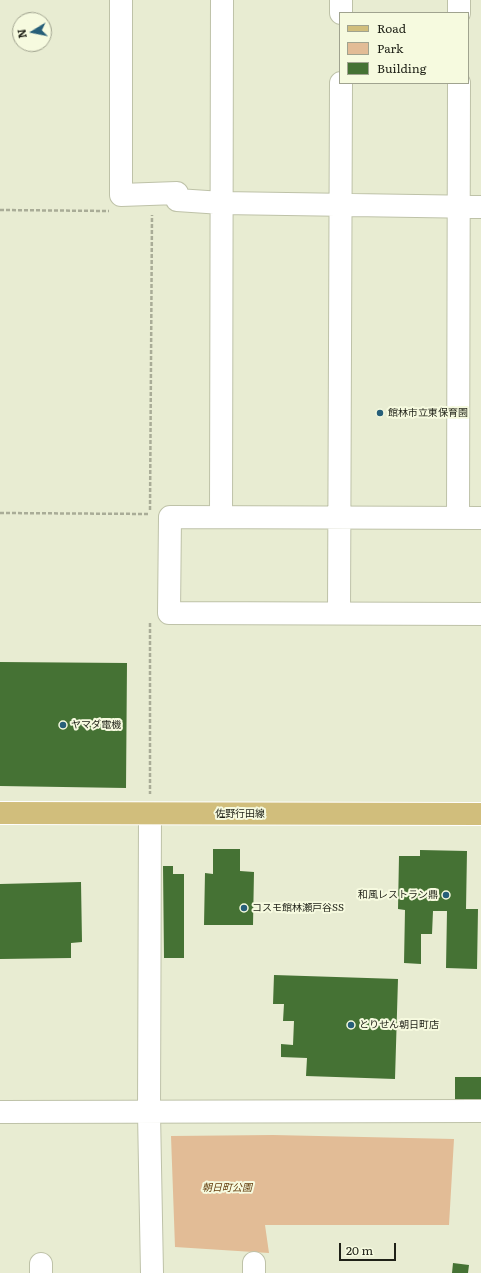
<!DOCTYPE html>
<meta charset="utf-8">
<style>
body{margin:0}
#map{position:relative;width:481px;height:1273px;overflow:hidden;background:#e8ecd2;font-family:Literata,serif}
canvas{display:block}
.legend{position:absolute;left:339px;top:12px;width:130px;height:72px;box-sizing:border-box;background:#f6fadf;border:1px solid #a0a38f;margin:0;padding:5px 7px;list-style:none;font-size:12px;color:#1f2117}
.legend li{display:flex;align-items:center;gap:8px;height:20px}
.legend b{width:20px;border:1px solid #a0a38f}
.north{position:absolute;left:12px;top:12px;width:40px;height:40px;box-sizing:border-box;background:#f6fadf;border:1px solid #a0a38f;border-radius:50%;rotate:260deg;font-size:11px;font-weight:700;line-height:16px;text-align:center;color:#1f2117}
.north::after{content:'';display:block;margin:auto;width:14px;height:18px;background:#275f79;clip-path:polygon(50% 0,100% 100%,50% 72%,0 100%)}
.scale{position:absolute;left:339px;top:1243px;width:57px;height:18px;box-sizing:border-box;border:2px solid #1f2117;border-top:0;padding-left:5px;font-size:12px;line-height:14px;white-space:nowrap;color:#1f2117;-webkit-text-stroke:3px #f6fadf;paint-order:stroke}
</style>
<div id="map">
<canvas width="481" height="1273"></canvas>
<ul class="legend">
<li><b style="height:5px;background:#d1be7c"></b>Road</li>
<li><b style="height:11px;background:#e2bc96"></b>Park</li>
<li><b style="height:11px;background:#457234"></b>Building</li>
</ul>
<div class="north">N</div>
<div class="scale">20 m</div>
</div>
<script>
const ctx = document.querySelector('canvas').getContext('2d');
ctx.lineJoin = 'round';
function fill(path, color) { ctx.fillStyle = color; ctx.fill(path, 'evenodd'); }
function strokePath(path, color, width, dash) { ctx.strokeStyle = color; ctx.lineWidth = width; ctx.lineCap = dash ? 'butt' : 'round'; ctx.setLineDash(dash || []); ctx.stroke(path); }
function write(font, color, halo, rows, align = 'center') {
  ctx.font = font + ' Literata,"Noto Sans JP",serif'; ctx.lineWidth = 4; ctx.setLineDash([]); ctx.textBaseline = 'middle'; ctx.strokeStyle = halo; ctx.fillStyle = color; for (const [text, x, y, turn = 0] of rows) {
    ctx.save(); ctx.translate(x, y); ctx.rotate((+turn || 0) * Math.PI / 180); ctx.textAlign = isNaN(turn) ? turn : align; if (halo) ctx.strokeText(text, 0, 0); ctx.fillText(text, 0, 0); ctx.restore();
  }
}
const green = new Path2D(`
 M273,1135L454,1139L449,1225H265L269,1253L175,1247L171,1136Z`);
const building = new Path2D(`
 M0,662L127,663L126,788L0,786Z
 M213,849H240V871L254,872L253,925H204L205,873L213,874Z
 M420,850L467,851L466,909H478L477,969L446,968L447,911H433L432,934H421V964L404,963L405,910L398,909L399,856H420Z
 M163,866H173V874H184V958H164Z
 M81,882L82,942L71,943V958L0,959V884Z
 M274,975L398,979L395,1079L306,1076L307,1058L281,1057V1044L293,1045L294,1021H283L284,1004H273Z
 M455,1077H481V1104H455Z
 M453,1263L469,1265L468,1273H452Z`);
const path = new Path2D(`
 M0,210L109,211
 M150,510L152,215
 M0,513L150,514
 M150,623V794`);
const minor = new Path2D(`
 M121,0V195L177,193V200L222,203L481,207
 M341,13V0
 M459,13V0
 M221,517L222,0
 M458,518L459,83
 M481,518L170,517L169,613L481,614
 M339,613L341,83
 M150,814L149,1113L152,1273
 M0,1112L481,1111
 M254,1263V1273
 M41,1264V1273`);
const major = new Path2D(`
 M0,813L481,814`);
const markers = [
 [380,413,4,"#275f79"],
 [63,725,4,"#275f79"],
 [446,895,4,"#275f79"],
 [244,908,4,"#275f79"],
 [351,1025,4,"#275f79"]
];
const poiNames = [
 ["館林市立東保育園",388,413],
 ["ヤマダ電機",71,725],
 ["和風レストラン鼎",438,895,"right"],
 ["コスモ館林瀬戸谷SS",252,908],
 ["とりせん朝日町店",359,1025]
];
const streetNames = [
 ["佐野行田線",240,814]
];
const parkNames = [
 ["朝日町公園",227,1188]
];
fill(green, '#e2bc96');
fill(building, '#457234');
strokePath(minor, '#bec2a8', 24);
strokePath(major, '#fff', 24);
strokePath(path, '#a9ac97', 2.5, [4, 2]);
strokePath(minor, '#fff', 22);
strokePath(major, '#d1be7c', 22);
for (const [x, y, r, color] of markers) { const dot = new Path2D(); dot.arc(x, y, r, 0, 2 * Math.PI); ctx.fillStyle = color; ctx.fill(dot); strokePath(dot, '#f6fadf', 1.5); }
write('10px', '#1f2117', '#f6fadf', poiNames, 'left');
write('10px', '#1f2117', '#f6fadf', streetNames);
write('italic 10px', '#643e0e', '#f6fadf', parkNames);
</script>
